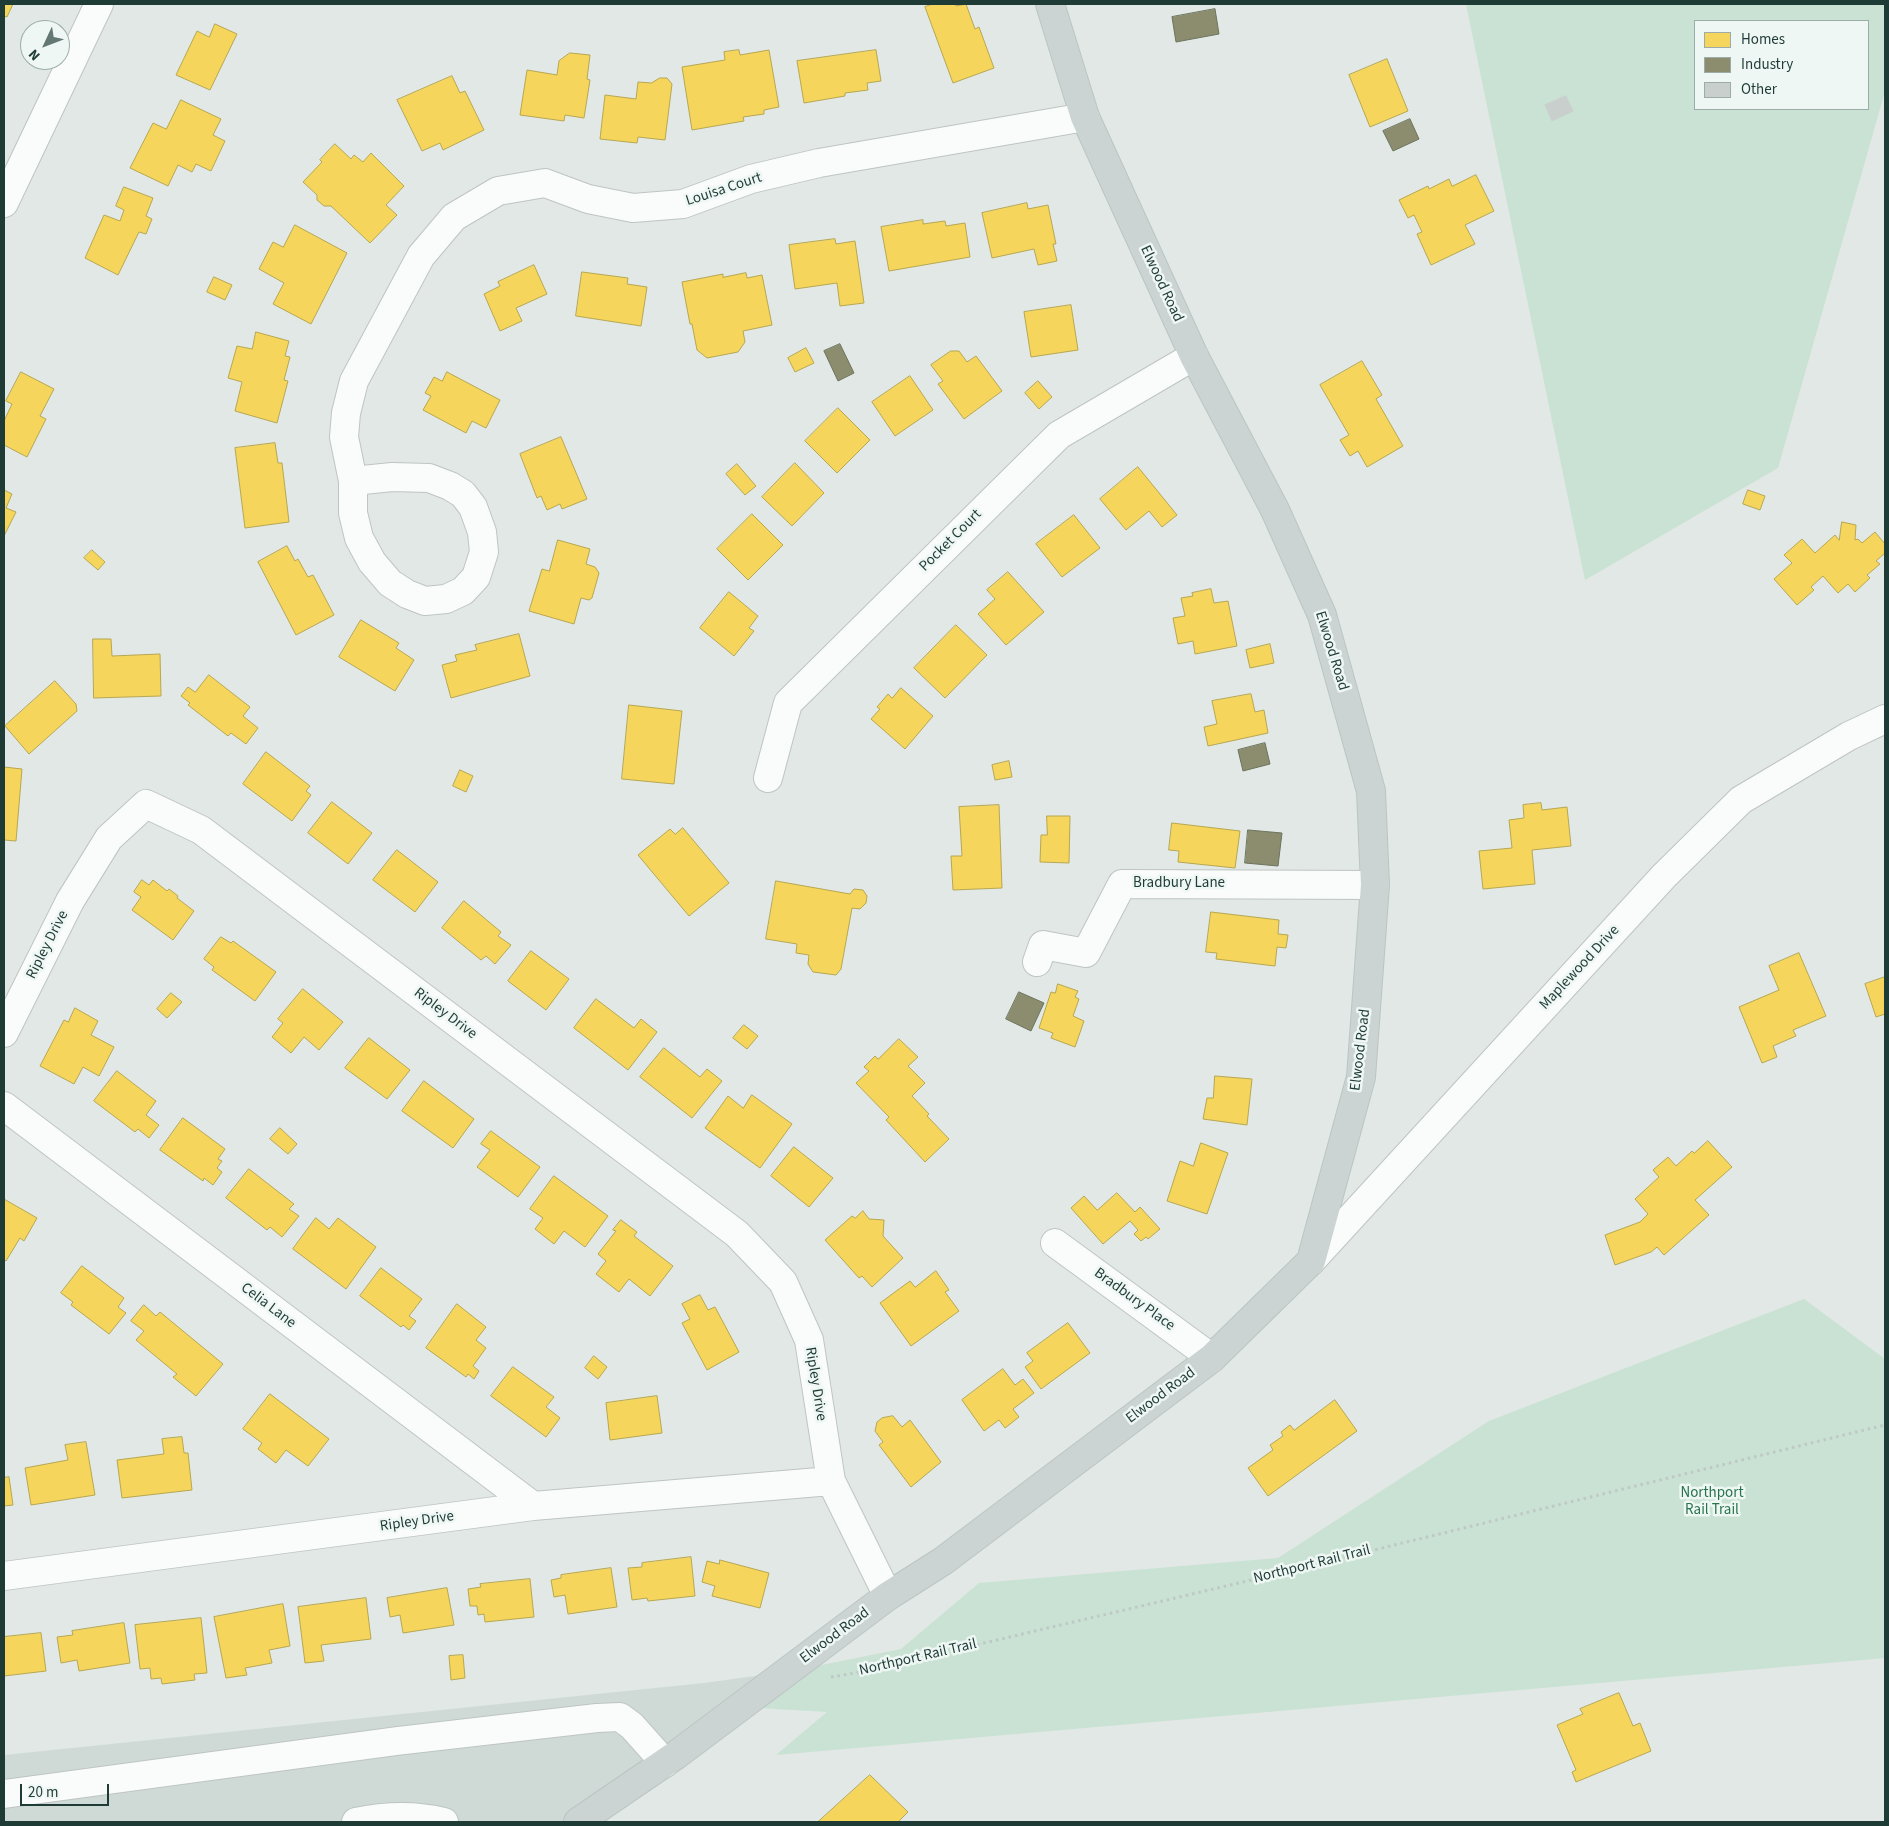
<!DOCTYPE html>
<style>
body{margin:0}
#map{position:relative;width:1889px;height:1826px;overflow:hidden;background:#e1e8e5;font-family:"Source Sans 3",sans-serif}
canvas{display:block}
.frame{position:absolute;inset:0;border:5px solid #1f3b36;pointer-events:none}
.legend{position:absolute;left:1694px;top:20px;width:175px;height:90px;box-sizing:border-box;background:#eff7f4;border:1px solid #9caca8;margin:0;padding:6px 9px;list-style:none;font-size:15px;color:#1f3b36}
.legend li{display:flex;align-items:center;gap:10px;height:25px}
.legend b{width:25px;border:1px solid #9caca8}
.north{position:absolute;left:20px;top:20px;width:50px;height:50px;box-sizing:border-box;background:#eff7f4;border:1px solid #9caca8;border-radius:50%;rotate:227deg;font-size:14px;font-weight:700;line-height:20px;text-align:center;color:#1f3b36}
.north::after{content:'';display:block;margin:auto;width:18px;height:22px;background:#637873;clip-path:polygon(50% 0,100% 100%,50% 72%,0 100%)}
.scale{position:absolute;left:20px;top:1784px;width:89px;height:22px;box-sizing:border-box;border:2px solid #1f3b36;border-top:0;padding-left:6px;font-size:15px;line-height:18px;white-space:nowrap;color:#1f3b36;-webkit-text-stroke:4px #eff7f4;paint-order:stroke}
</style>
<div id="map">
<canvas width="1889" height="1826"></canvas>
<div class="frame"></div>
<ul class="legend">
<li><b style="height:14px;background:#f6d55c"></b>Homes</li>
<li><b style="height:14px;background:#8c8c6e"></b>Industry</li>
<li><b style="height:14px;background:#c9cfcd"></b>Other</li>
</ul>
<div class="north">N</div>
<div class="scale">20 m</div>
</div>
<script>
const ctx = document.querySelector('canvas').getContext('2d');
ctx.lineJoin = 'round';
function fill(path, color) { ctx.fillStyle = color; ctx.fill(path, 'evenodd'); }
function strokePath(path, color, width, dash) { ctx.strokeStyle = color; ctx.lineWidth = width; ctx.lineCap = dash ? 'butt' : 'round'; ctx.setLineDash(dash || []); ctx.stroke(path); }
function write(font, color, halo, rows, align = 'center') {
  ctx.font = font + ' "Source Sans 3",sans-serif'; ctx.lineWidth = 5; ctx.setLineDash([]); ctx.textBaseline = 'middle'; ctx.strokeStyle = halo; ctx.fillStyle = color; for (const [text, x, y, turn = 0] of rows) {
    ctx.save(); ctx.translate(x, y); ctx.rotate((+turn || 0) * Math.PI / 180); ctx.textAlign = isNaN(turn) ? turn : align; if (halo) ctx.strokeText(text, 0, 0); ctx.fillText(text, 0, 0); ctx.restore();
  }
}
const built = new Path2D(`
 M792,1671L574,1822H4V1755L704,1683Z`);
const green = new Path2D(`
 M1466,4H1885V91L1778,468L1585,580ZM1695,21H1868V109H1695Z
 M1804,1299L1885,1359V1658L776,1755L827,1712L742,1707L792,1671L901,1649L979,1583L1278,1558L1489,1421Z`);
const homes = new Path2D(`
 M4,4H13L7,17L4,16Z
 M933,4H955L956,6L966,4L975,29L979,27L994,68L953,83L925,7Z
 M215,24L237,34L210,90L176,75L197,31L209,37Z
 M739,50L740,55L769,50L779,107L764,110V114L743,117L744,121L692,130L682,67L725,60L724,52Z
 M876,50L881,81L867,83L868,90L845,93V96L804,103L797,61Z
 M570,53L590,55L587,79L590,80L584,118L565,115L564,121L520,115L527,70L557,75L559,61Z
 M1387,59L1408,111L1370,127L1349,75Z
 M452,76L460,93L465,91L484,130L443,150L440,143L422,151L397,100Z
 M660,78H667L672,84L665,140L638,137L637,143L600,139L605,95L636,99L638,82L651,83Z
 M181,100L221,119L213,135L225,141L211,171L196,164L192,172L178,165L168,186L130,168L153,123L166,129Z
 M335,144L351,159L354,155L363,162L371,153L404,186L386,205L397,215L370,243L331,206H324L317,200V195L303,182L322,162L320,160Z
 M1476,175L1494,211L1465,225L1475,244L1431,265L1417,234L1422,232L1414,215L1408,218L1399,200L1428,186L1429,189L1449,179L1452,186Z
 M124,187L153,198L146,216L152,219L146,234L139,232L118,275L85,258L104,215L120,221L124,210L116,206Z
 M1027,203L1028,209L1048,205L1056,244H1053L1057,261L1038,265L1034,249L992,258L982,213Z
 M923,220V224L945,221L946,226L965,223L970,257L889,271L881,227Z
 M295,225L347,253L311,324L273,304L284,283L259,269L273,242L283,247Z
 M835,239L836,244L855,241L864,303L840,306L837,283L795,289L789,245Z
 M534,265L547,294L516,308L522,321L500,331L484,294L500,286L498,282Z
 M582,272L628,278L627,284L647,287L641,326L576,316Z
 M746,273L747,278L762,275L772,325L743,331L745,342L738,352L707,358L697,350L692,324H690L682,282L723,274V277Z
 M214,277L232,285L225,300L207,292Z
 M1071,305L1078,350L1031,357L1024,312Z
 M256,332L289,341L285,356L290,357L284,380L288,381L277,423L235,411L242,382L228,378L237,346L252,349Z
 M806,348L814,363L795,372L788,358Z
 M951,351H959L967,362L976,356L1002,391L964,419L938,384L943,381L931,365Z
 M1362,361L1382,395L1376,399L1403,446L1367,467L1358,451L1350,456L1340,440L1349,435L1320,385Z
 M21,372L54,389L40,416L46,419L27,457L4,445V421L12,404L6,401Z
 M447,372L500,400L486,428L472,421L466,433L423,410L431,396L425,393L434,377L442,381Z
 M910,376L933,410L895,436L872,402Z
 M1038,381L1052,397L1039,409L1025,393Z
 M838,408L870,440L837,473L805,441Z
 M561,437L587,499L562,509L560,504L547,510L541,496L537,498L520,454Z
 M275,443L278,463H282L289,522L245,528L235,448Z
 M795,463L824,493L792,526L762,497Z
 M737,464L756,486L745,495L726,474Z
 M1138,467L1177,515L1162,527L1149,511L1126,530L1100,499Z
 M4,490L12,494L6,508L16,512L4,536Z
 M1748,490L1765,496L1760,510L1743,504Z
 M752,514L783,545L748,580L717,549Z
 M1074,515L1100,548L1062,577L1036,544Z
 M1842,522L1856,525L1855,540L1858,539L1862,543L1875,532L1885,544V553L1876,561L1880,564L1867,575L1870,578L1855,592L1848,584L1838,593L1823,576L1811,587L1814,590L1797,605L1774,579L1792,563L1784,555L1802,539L1815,553L1835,535L1839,540Z
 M558,540L590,549L586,564L595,567L599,573L592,598L589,600L581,598L574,624L529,611L542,569L549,571Z
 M287,546L295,561L298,559L308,577L313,575L334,615L296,635L258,562Z
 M92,550L105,562L98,570L84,558Z
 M1008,572L1044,612L1006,645L978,614L995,599L987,590Z
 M1211,589L1214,603L1228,601L1237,646L1195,654L1193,641L1178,644L1173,618L1185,616L1181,598L1193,596L1192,593Z
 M729,592L758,616L749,628L754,631L734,656L700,628Z
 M361,620L399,643L396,648L414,660L395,691L339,657Z
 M956,625L987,655L945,698L914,668Z
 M519,634L530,676L451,698L442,665L457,661L455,655L477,650L475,645Z
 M93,639H111L112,656L160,654L161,696L94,698Z
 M1270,644L1274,663L1250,668L1246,650Z
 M209,675L250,707L243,716L258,728L246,744L231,733L228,736L188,705L190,703L181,696L188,687L195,692Z
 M55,681L76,704L77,711L29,754L5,726Z
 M901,688L933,716L905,749L871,719L880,709L877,707L888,694L892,698Z
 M1251,694L1255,712L1264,710L1268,733L1208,746L1204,727L1217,724L1212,701Z
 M629,705L682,711L674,784L622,779Z
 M266,752L310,786L306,791L311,795L292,821L243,784Z
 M1009,761L1012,777L995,780L992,765Z
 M4,767L22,769L16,841L4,840Z
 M460,770L473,776L466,792L453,786Z
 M332,802L372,833L348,864L308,833Z
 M1541,803L1542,810L1567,807L1571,846L1532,850L1535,884L1483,889L1479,851L1512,848L1509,820L1524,818L1523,805Z
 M999,805L1002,888L953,890L951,856H962L959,807Z
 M1047,816H1070L1069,863L1040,862L1041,835H1047Z
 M1172,823L1240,831L1235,868L1178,862L1179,851L1169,850Z
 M683,828L729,883L689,916L638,855L670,829L675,834Z
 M397,850L438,882L415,912L373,880Z
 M142,880L149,885L153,880L167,891L169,889L178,896L177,898L194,911L173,940L132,910L141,897L134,892Z
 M776,881L850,894L854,889L863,890L867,896L866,903L860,909L852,908L841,969L836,975L813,972L808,964L809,955L796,953L797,944L766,939Z
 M464,901L501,932L498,936L511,945L495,964L486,956L481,960L442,928Z
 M1211,912L1279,920L1278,934L1288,935L1286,948L1277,947L1275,966L1216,959L1217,953L1206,952Z
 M221,937L231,943L233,941L276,972L255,1001L212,970L214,967L204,959Z
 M531,951L569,979L546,1010L508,981Z
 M1799,953L1826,1016L1793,1030L1796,1036L1773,1046L1777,1057L1762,1063L1739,1007L1779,990L1769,966Z
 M1885,977V1014L1876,1017L1865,984Z
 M1058,984L1078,991L1075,997L1079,999L1073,1016L1084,1021L1075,1047L1051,1038L1053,1033L1039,1028L1051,992L1055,993Z
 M303,989L343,1022L319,1050L304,1037L291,1053L272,1037L283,1023L278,1019Z
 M171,993L182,1002L167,1018L157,1009Z
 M596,999L634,1028L641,1019L657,1032L628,1070L574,1028Z
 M75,1008L98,1021L91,1035L114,1047L99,1076L83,1067L74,1084L40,1066L64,1020L68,1022Z
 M744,1025L758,1036L747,1049L733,1038Z
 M369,1038L410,1070L387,1099L345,1068Z
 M899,1039L918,1057L908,1066L925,1083L912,1096L929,1114L927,1116L949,1139L925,1162L886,1120L889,1117L856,1083L869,1071L864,1067L875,1056L878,1059Z
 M664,1048L700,1077L707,1069L722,1081L692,1118L640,1077Z
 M117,1071L156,1101L146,1115L159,1125L149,1138L138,1129L135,1132L94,1101Z
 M1215,1076L1252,1079L1247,1125L1203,1119L1207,1098H1213Z
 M424,1081L474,1119L453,1148L402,1111Z
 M752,1095L792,1124L760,1168L705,1128L728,1096L743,1108Z
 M183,1118L225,1149L218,1159L222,1161L217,1168L222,1172L213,1185L204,1178L203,1181L160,1150Z
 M280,1128L297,1144L288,1154L270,1139Z
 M491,1131L540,1167L518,1197L477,1167L490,1150L481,1144Z
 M1708,1141L1732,1167L1695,1200L1709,1215L1664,1255L1657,1247L1651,1252L1615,1265L1605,1235L1640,1222L1648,1214L1635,1199L1659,1177L1653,1170L1668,1157L1676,1166L1692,1151L1694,1153Z
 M1201,1143L1228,1153L1207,1214L1167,1201L1180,1161L1193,1166Z
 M794,1147L833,1178L809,1207L771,1176Z
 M249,1169L294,1204L289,1209L299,1216L282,1237L270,1227L267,1230L226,1198Z
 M554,1176L608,1216L585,1247L564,1231L554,1244L535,1229L543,1218L530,1209Z
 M1117,1193L1135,1212L1140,1207L1160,1229L1148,1239L1146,1237L1141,1241L1134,1234L1138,1230L1130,1221L1103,1244L1071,1208L1084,1196L1097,1210Z
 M4,1199L37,1218L24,1241L20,1238L6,1261L4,1259Z
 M863,1211L869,1219L884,1220L883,1236L903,1258L872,1287L862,1276L859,1278L825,1240L852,1216L855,1218Z
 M316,1218L329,1229L338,1218L376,1247L346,1289L293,1249Z
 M621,1220L637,1232L634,1236L673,1266L650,1296L629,1279L619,1292L596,1274L606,1261L598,1254L616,1231L613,1230Z
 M82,1266L124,1298L118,1307L126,1313L109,1334L71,1305L73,1302L61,1293Z
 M381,1268L422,1299L409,1316L416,1321L409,1330L403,1325L401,1327L360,1296Z
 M936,1271L949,1290L945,1292L959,1311L911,1346L880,1303L910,1281L915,1287Z
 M700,1295L708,1310L715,1307L739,1352L707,1370L682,1323L690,1319L682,1304Z
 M457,1304L486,1327L476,1340L486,1348L473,1366L479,1371L474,1379L468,1374L466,1377L426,1348Z
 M144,1305L156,1316L160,1312L223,1364L196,1396L173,1377L177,1374L136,1340L144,1331L131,1321Z
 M1068,1323L1090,1353L1041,1389L1025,1367L1033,1361L1027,1353Z
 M594,1356L607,1367L598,1379L585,1368Z
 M513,1367L554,1397L546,1407L560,1418L546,1437L491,1396Z
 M1003,1369L1015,1385L1023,1379L1034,1393L1013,1409L1019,1417L1005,1428L999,1420L984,1431L962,1400Z
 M270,1394L329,1439L308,1466L286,1450L276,1463L258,1449L262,1443L243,1429Z
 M657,1396L662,1433L610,1440L606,1403Z
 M1335,1400L1357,1431L1268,1496L1248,1468L1273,1450L1270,1445L1283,1436L1281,1432L1290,1425L1294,1430Z
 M893,1416L902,1427L910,1420L941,1462L911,1487L879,1445L883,1442L875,1431L877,1422L882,1418Z
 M182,1437L184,1453H188L192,1490L122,1498L117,1460L164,1454L162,1439Z
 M86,1442L95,1495L31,1505L25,1468L68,1460L65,1445Z
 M9,1477L13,1505L4,1506V1478Z
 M691,1557L695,1596L648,1601L647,1598L632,1600L628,1568L642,1567V1563Z
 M720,1560L769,1573L760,1608L712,1596L715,1586L702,1582L707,1561L719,1564Z
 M611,1568L617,1607L568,1614L565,1595L554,1597L551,1580L561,1578V1575Z
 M530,1579L534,1617L485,1622L484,1614L478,1615L477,1606H470L468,1589L481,1587L480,1584Z
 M447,1588L454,1625L403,1633L400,1615L390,1617L387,1598Z
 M366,1598L371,1639L321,1645L324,1661L305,1663L298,1607Z
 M283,1604L290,1646L269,1650L272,1663L245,1668L247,1675L226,1678L214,1617Z
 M201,1618L207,1673L194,1674L195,1680L162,1684L161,1678L151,1679L150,1668L140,1669L135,1625Z
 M124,1623L130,1663L79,1671L77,1660L61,1663L57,1637L73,1635L72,1631Z
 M41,1633L46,1671L4,1676V1637Z
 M463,1655L465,1678L451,1680L449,1656Z
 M1619,1693L1633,1726L1640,1723L1651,1751L1576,1782L1572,1772L1576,1770L1557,1725L1583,1714L1580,1709Z
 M870,1775L908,1812L898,1822H818Z`);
const industry = new Path2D(`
 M1215,9L1219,34L1176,42L1172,17Z
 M1410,119L1419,139L1393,151L1383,131Z
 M840,344L854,373L838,381L824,351Z
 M1265,743L1270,764L1243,771L1238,750Z
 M1248,830L1282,833L1278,866L1245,863Z
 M1019,992L1044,1003L1031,1031L1006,1019Z`);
const building = new Path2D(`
 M1566,96L1573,111L1552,121L1545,105Z`);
const path = new Path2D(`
 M831,1677L861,1672L1239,1583L1885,1425`);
const minor = new Path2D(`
 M4,203L99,4
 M353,481L392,477L429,478L450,486L463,494L473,507L482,532L484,552L476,577L463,591L446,599L425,601L407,594L390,583L372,562L359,538L353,513V481L344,437L346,413L354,381L421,256L454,217L498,191L545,183L588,199L633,208L683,204L751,179L819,163L1085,117
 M768,778L788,703L1059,435L1194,356
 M1037,962L1043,945L1086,953L1122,884L1375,885
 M4,1033L70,901L109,838L146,804L201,830L737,1234L783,1282L809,1340L831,1481L888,1596
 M4,1106L533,1506
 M1055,1243L1212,1358
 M1311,1261L1664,876L1741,800L1849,736L1885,719
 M4,1576L533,1506L831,1481
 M4,1794L397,1741L597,1718L620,1717L632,1726L665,1763
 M356,1822C384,1816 416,1815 444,1822`);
const major = new Path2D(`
 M578,1822L676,1755L888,1596L943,1561L1212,1358L1311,1261L1361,1077L1375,885L1371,791L1322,615L1275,510L1194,356L1085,117L1050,4`);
const streetNames = [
 ["Louisa Court",724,190,-18],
 ["Elwood Road",1161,284,65],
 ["Pocket Court",951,541,-45],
 ["Elwood Road",1331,651,73],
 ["Bradbury Lane",1179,884],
 ["Ripley Drive",48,945,-63],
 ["Maplewood Drive",1580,968,-47],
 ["Ripley Drive",445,1014,37],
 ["Elwood Road",1361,1050,-83],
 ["Bradbury Place",1134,1300,36],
 ["Celia Lane",268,1306,37],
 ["Ripley Drive",815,1384,81],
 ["Elwood Road",1161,1396,-37],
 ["Ripley Drive",417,1522,-8],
 ["Northport Rail Trail",1312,1565,-14],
 ["Elwood Road",835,1636,-37],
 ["Northport Rail Trail",918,1658,-13]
];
const parkNames = [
 ["Northport",1712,1494],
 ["Rail Trail",1712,1511]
];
fill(built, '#cfdad6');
fill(green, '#c9e2d3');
fill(homes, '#f6d55c');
strokePath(homes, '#b6a751', 1);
fill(industry, '#8c8c6e');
strokePath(industry, '#6b745d', 1);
fill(building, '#c9cfcd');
strokePath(building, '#cad1ce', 1);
strokePath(minor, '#bec5c2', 30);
strokePath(major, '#bbc5c2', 30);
strokePath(path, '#bfc8c6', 3, [2.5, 4]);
strokePath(minor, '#fafcfb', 28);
strokePath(major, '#ccd4d3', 28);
write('15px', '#1f3b36', '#eff7f4', streetNames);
write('15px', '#27744c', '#eff7f4', parkNames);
</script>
